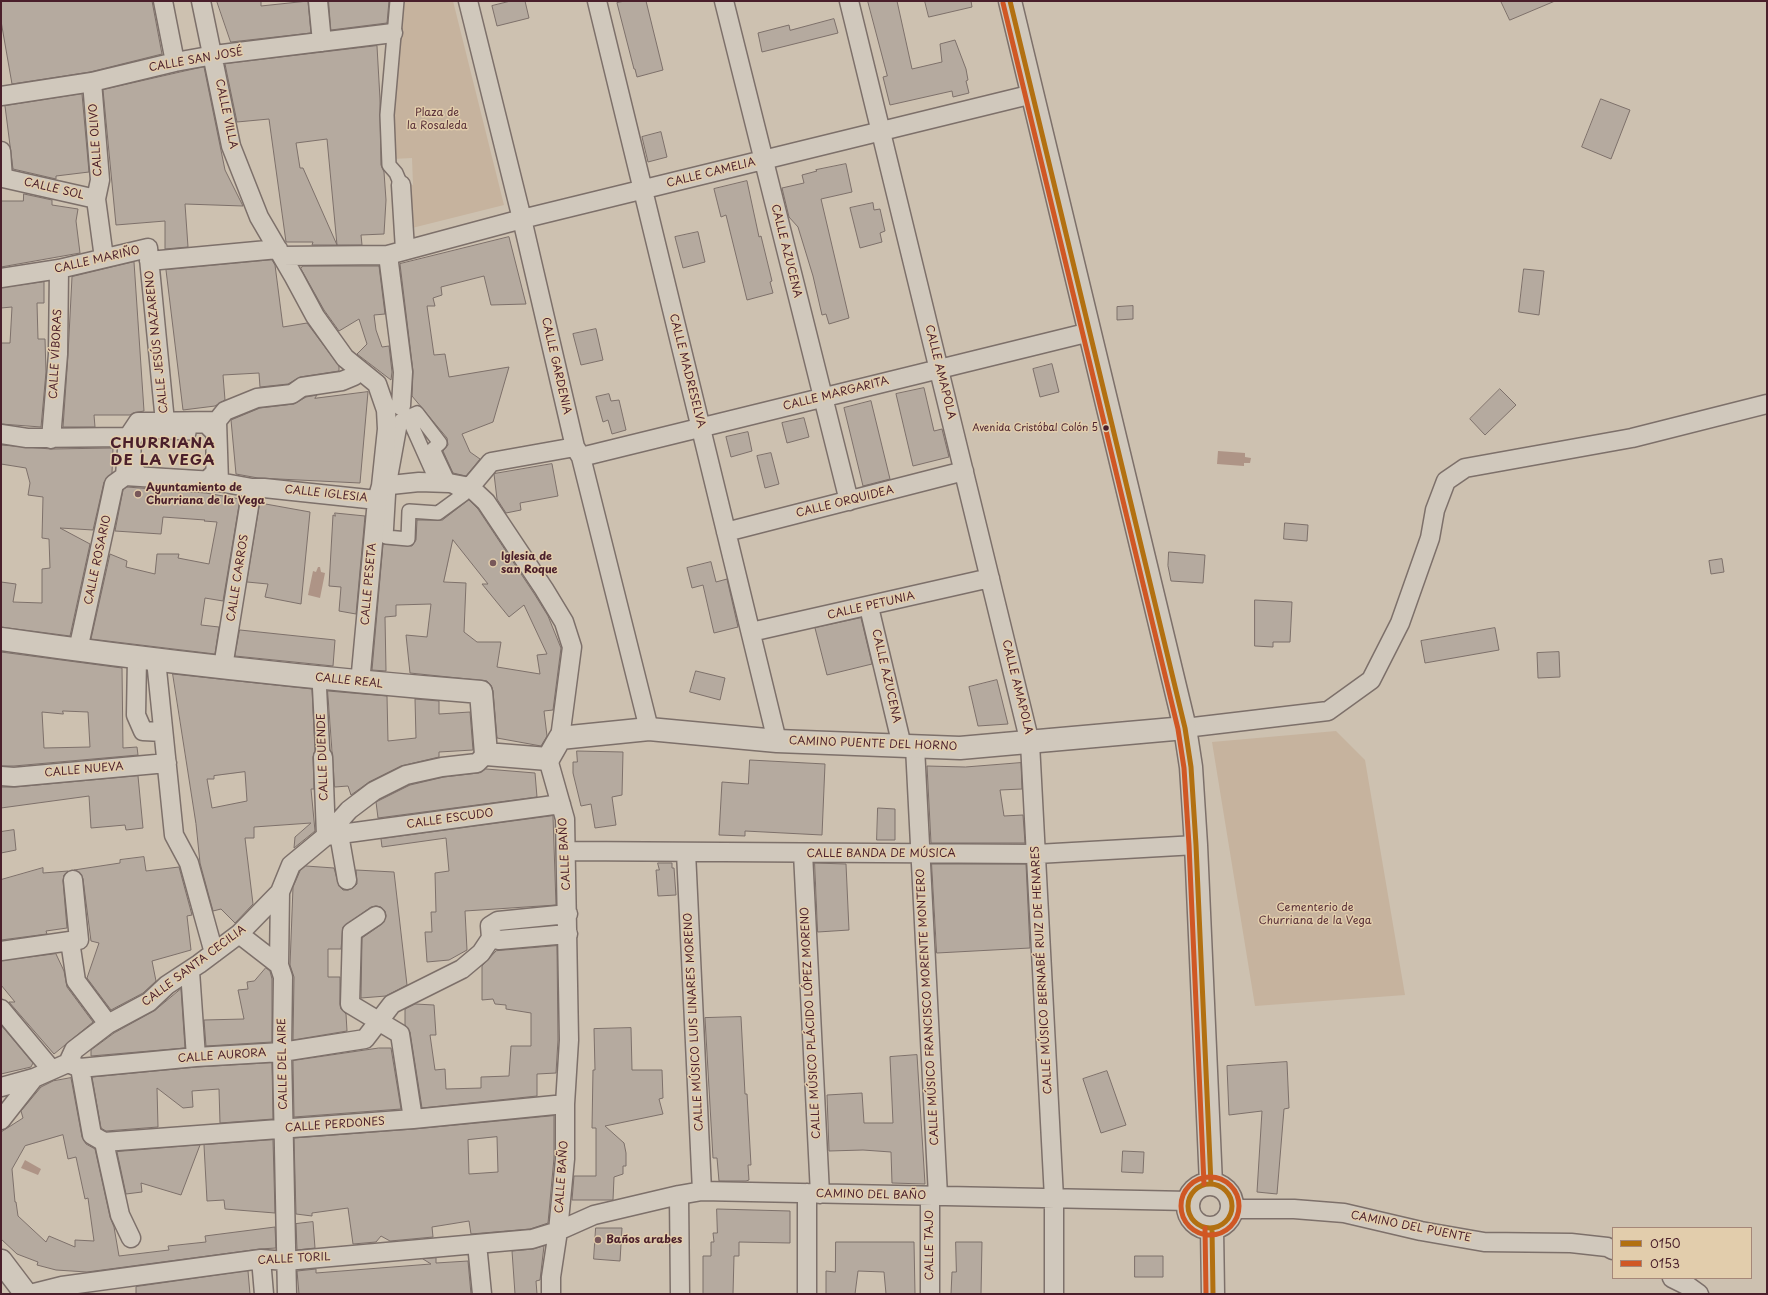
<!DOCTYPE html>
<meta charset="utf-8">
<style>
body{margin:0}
#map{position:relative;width:1768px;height:1295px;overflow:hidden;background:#cdc1b0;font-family:"Playpen Sans",sans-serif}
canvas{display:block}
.frame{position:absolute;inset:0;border:2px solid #4a1f2b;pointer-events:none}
.legend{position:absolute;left:1612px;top:1227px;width:140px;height:52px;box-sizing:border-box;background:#e2cdac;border:1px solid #a58778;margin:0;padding:5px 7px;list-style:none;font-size:12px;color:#4a1f2b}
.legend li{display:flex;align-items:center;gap:8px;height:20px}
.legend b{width:20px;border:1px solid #a58778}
</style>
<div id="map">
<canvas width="1768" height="1295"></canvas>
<div class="frame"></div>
<ul class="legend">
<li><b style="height:5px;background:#b27011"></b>0150</li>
<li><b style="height:5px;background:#d05724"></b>0153</li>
</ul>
</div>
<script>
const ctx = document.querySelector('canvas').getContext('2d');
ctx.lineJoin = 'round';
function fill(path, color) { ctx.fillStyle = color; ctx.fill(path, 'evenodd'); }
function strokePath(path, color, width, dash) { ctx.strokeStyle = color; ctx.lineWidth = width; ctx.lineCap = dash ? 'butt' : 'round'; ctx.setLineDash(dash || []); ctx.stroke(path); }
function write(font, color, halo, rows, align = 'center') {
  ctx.font = font + ' "Playpen Sans",sans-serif'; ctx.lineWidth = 3; ctx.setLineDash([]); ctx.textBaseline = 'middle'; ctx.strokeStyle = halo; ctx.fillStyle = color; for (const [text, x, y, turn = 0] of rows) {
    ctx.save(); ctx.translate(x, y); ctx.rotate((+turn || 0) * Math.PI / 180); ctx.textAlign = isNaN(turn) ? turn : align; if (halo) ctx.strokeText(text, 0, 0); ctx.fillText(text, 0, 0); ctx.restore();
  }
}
const green = new Path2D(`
 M405,1H453L504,205L408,229L406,186L413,185L412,158L392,159V105Z
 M1336,731L1365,760L1405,995L1255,1006L1212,742Z`);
const water = new Path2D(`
 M1218,451L1245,453V457L1251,458L1250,463H1244V466L1217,464Z
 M318,567H320L321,572L325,573L320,598L308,595L313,571L316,572Z
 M25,1160L41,1169L38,1175L21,1168Z`);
const building = new Path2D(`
 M1,1H152L162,54L90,72L12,84L1,21Z
 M217,1H261V6L308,1L311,33L231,42Z
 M329,1H389L387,23L331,30Z
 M511,1H525L529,18L497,26L492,6Z
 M625,1H646L663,70L637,77L635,69H634L617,3Z
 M868,1H897L912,69L942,62L940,44L955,40L966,69L968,80L966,81L969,93L953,97L952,91L890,105L883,77L887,76Z
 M925,1H971L972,7L929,17Z
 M1501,1H1555L1510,20Z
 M834,19L838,33L762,52L758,33L789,25L790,30Z
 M377,46L380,99L381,165L384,172L386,200L384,234L361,235L362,245H337L327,139L296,143L300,168H303L337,245H312L313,242H286L269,119L237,122L225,64Z
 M204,67L225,170L243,206L185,204L188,247L165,249V221L116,225L103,90Z
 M82,94L89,172L56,176V179L13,169L5,106Z
 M1601,99L1630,110L1611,159L1582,147Z
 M661,132L667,157L648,162L642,137Z
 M846,164L852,192L821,199L849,318L829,324L826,314L822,315L813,276L798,227L789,217L782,188L804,183L802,175L817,171L816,170Z
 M747,181L759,237L761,236L772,281L770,282L773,293L747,300L726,215L721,217L714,189Z
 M24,194L52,200V205L78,209L76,221L80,253L1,267V201H23Z
 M873,203L874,210L880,209L885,231L880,233L882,242L860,248L850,208Z
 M698,232L705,262L683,268L675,237Z
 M509,237L526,304L491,305L484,276L441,287L442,295L433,298L435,306H427L434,355L445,354L449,377L509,367L493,422L462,434L470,452L480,459L466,476L453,473L443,451L448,445L447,438L412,396L413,371L400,264Z
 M272,260L275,265L283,327L307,323L339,366V371L300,377L288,384L260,387L259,373L223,375L225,400L215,406L183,410L166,270Z
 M134,262L144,411L133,413L130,415H94L95,427H63L68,355L72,277Z
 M303,266H379L385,314L374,315L376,330L382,347L389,346L392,372L391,380L357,354L367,344L359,319L339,331L324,310L301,269Z
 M1524,269L1544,271L1539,315L1519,312Z
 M44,282V303H37L38,339H45L46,372L41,427L1,424V343H10L12,307L1,308V288Z
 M1133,306V319L1117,320V307Z
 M596,329L603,360L581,365L573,334Z
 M1052,364L1059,392L1040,397L1033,369Z
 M924,388L934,431L942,429L949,457L913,466L896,394Z
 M1500,389L1516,405L1485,435L1470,419Z
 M368,392L360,483L258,478L236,474L231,420L260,408L294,404L306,397L317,395L315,398Z
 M609,394L611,401L619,400L626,430L612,434L608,420L603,422L596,397Z
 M871,401L890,479L863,486L844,408Z
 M804,418L809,437L787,443L782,423Z
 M748,432L752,451L731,457L726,437Z
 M1,445L51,449L113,448L112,473L104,482L93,530L60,528L90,544L70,636L1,627V582L16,584L13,602L42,603V569L50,568L49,539L42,538L43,497L28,495L30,483L26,468L1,464Z
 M771,453L779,484L765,488L757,456Z
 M552,464L558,496L520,503L521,510L506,513L497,499L494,474Z
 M127,487L206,493L240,499L223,601L205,598L201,625L219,627L215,654L91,639L110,554L127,561L126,567L155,574L157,554H179L178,558L209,564L217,522L204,521L205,520L163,517L161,534L115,531L123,490Z
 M469,500L478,509L535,595L548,616L561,648L553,710L544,711L547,736L541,746L497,738L493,691L491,685L487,681L410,673L406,635L427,637L431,604L396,605V616L385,617L386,671L372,670L383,544L412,546L416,540L417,520H442ZM453,540L488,584H482L509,617L524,605L547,654L537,655L540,674L497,667L501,642H477L464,632L466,583L444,582Z
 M260,503L310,512L301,604L265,597L268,584L247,582Z
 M335,513L365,516L356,614L339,611L341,587L329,586L333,515L335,516Z
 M1285,523L1308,525L1307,541L1284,539Z
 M1169,552L1205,555L1203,583L1171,581L1168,566Z
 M1722,559L1724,572L1711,574L1709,561Z
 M711,562L716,582L727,579L738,627L714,633L703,585L692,588L687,568Z
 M1255,600L1292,602L1290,642H1273V647L1255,646Z
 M861,618L872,664L827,675L815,628Z
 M1495,628L1499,650L1425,663L1421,641Z
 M240,630L335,640L333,666L235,656Z
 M1,652L122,668L123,748L137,747L138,755L14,766H1ZM63,711L88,712L90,747L44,748L42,712L63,714Z
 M1559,652L1560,677L1538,678L1537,653Z
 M696,671L725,678L720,700L690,692Z
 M173,674L312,689L315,751L313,757L314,789H311L315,831L294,848L295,837L311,823L254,827V838H245L253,904L235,923L221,909L213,911L200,863L196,824ZM245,772L247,801L212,808L207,779H214V776Z
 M997,680L1008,724L978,726L969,687Z
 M328,691L387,696L388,741L416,738L415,699L439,701V714L470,712L473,750L439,752V757L401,766L369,782L351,795L348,786L335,787Z
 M577,751L623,752L622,795L612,797L616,825L595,828L591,804L581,806L573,773V762H577Z
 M750,760L825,764L822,835L745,831V836L719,835L722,782L748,784Z
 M1021,763L1022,789L1000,790L1004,816L1023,815L1025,843H931L927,766L965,767Z
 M486,769L535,773L537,797L378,818L376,802L410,785L444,777L478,773Z
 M138,776L143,828L126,830L125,825L91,828L89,796L1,808V787H15Z
 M878,808L895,809V840H877Z
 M553,816L556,905L465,911L467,950L449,960L427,962L425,932H432L431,912H436L435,873L449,871L446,838L382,847L381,839Z
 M14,830L16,850L1,853V832Z
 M144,857L146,871L179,867L192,915L187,916L191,950L152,961L156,981L143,993L111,1010L87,978L99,943L91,941L83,879L81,874L74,870L120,863V860Z
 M658,863H672V868H674L676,895L658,896L656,870H659Z
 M815,863L846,864L849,930L818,932Z
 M932,864H1026L1030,948L937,953Z
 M306,866L334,868L339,886L343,890H348L353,888L357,884L356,870L394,872L407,985L386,996L361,998L362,938L382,924L386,916L385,911L381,907L376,906L371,907L343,927L341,949H328V977H340V1004L341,1009L346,1014L347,1031L293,1040L294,977L290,965L293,887L300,871Z
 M43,868V873L68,871L64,875L63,881L67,928L46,931L47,934L1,940V880Z
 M557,946L558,1040L556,1073L537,1074V1096L422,1108L410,1032L405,1025V1009L415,1004L434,1005L436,1035H430L435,1070L445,1069L446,1089L481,1088V1077L509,1076L511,1046H531V1013L506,1009V1005L495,1004L493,999L482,1000V966L496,951Z
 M56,954L64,971L67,987L93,1022L54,1054L9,1002H15L1,985V961Z
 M266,968L270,971L272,979V1042L206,1046L204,1020L244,1019L238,990L248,989L247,982L254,981Z
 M181,989L185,1048L91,1056V1050L114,1033L154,1011Z
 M741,1017L745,1094H747L751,1165H748L749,1180L746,1181H719L717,1158H713L705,1018Z
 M1,1025L33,1063L31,1067L1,1074Z
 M631,1028L632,1070H662L663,1098L659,1099L663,1114L605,1126L624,1143L626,1153V1166H623V1174L614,1177L613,1200H572L574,1176H596V1128H592L593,1070H595L594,1029Z
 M379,1048H391L401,1109L294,1117L293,1061Z
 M917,1055L925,1184L892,1183L891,1152L863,1150L829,1151L827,1095L862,1093L864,1123H893L890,1057Z
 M1287,1062L1289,1108L1284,1109L1277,1194L1257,1192L1262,1111L1229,1115L1227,1066Z
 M272,1063L273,1119L220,1123L219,1089L192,1091L193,1107L183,1108L157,1088L158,1127L106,1131L101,1128L92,1077L197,1067Z
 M1107,1071L1126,1125L1101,1133L1083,1079Z
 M71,1078L82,1137L86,1144L95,1149L110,1217L114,1227L119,1256L169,1250L168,1246L206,1242L205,1236L275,1227L276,1248L260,1249L87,1272L56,1270L37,1265L38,1262L17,1254L1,1239V1132L23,1118L21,1111L41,1087L53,1081ZM63,1135L68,1159L76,1157L85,1199L88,1198L94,1241L75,1240V1247L49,1236L46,1242L18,1216L16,1202H15L12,1169L25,1146Z
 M554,1116V1158L548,1223L530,1229L471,1234L469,1221L432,1227L433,1237L390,1241L381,1236L376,1242L353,1244L348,1208L312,1213V1216L296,1214L294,1138L414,1129ZM497,1137L498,1172L469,1174L468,1140Z
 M273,1140L275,1213L225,1209L224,1200L207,1201L204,1145Z
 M200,1145L181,1195L141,1183L142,1192L126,1194L117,1152Z
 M1123,1151L1144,1152L1143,1173L1122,1172Z
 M717,1209L790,1211V1243L739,1242V1256H734L733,1294H703V1256H711V1242H714L713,1233H717Z
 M313,1222L315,1248L297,1250L296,1224Z
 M596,1228H622L620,1261L594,1259Z
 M836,1242H914L915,1294H886L884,1272L858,1271L855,1294H826V1271L835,1272Z
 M956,1242H982L981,1294H951L952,1272H956Z
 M544,1246L540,1280L536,1281L537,1294H515L512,1251L533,1249Z
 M1135,1256H1163V1277H1135Z
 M436,1258V1263L468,1261L471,1294H299L297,1271L316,1269V1273L431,1264L423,1259Z
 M248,1271L250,1294H136V1287Z`);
const pedestrian = new Path2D(`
 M397,1L387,115L389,165L396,173L401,185
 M417,413L440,443L433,449L449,483L464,494L438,513L409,511L408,539L386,537L389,486L401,420Z
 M408,417L437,482
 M189,426H205L213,434V471L206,478L141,474L134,466V440L141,431L189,433Z
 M319,678L323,757`);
const minor = new Path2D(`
 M163,1L175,62
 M201,1L231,146L259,217L294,277L315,316L345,358L377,384L386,410L387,429L381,486L377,500L360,683
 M318,1L322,42
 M468,1L522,219L575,447L581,457L649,729
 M597,1L777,741
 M724,1L849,501
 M849,1L1030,743L1054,1198V1294
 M92,82L100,180L96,199L104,258
 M1,96L92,82L175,62L214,55L393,33
 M1,151L3,178L96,199
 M401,185L405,250
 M388,255L403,372L401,406
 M282,256L388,255L522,219L1033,94
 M149,261L278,249
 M1,278L59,269L148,248L165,422
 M217,421L225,411L257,398L292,394L302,387L342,381L354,376L359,370
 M1,434L27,438L128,437
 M51,439L58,354L59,269
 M581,457L1090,332
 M125,476L219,482L252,488H264L377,500
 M125,476L128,437L138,422L217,421L219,482
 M381,486L419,482L449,483L470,487L486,502L544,589L564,622L572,647L560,738
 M470,487L491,462L575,447
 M726,532L964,471
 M869,607L902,746
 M751,632L990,578
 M78,650L114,484L125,476
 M137,658L136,715L143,731L163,732
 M156,660L174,835L189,863L214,953
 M223,667L252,488
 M1185,728L1328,711L1371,680L1400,623L1430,538L1435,510L1446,481L1465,468L1632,438L1767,404
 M915,747L938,1196
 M323,757L326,836
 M548,759L565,819L569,1040L565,1104V1159L558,1231L551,1277V1294
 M1,776L14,777L167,763
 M339,834L347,880
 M326,836L561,804
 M567,851L1037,854L1196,845
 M686,852L702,1191
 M803,853L820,1194
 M280,892L279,965L283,977L282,1052L287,1294
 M376,916L352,932L350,1004L400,1034L413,1119
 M239,934L279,965
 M491,938L499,940L568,934
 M70,941L79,940L73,880
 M1,951L70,941L76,981L108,1024
 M190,971L196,1057
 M1,1009L51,1069
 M68,1063L74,1050L108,1024L149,1002L167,985L199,964L239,934L280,892L291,865L326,836L349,810L374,791L406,775L442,767L477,763L486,754
 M80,1068L92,1135L104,1142L120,1215L131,1238
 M1,1087L34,1078L68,1063L80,1068L196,1057L282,1052L365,1039L392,1004L462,969L481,953L491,938L490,926L498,921L568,914
 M1,1120L34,1078
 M104,1142L413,1119L565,1104
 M679,1195L680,1294
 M930,1196V1294
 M1232,1209H1294L1344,1213L1421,1231L1484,1242L1571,1243L1607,1247L1613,1250
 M477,1244L482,1294
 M261,1259L264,1294
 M1672,1278L1688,1286L1699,1294
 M30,1294L62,1286L261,1259L286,1261L532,1239L558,1231L594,1215L679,1195L702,1191L1189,1201
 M807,1294V1193`);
const tertiary = new Path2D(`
 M1,639C160,662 320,679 481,692L486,754L548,759L560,738L649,729L777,741L960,748L1185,728
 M1,1261L26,1294`);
const secondary = new Path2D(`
 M1010,1L1185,728L1191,767L1196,845L1211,1184
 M1188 1206a22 22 0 1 1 44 0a22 22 0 1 1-44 0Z
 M1212,1228L1213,1294`);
const bus1 = new Path2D(`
 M1010,1L1185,728L1191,767L1196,845L1211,1184
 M1188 1206a22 22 0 1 1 44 0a22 22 0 1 1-44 0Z
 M1212,1228L1213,1294`);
const bus2 = new Path2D(`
 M1003,3L1178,729L1184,768L1189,845L1204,1184
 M1181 1206a29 29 0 1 1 58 0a29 29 0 1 1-58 0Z
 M1205,1228L1206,1294`);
const markers = [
 [1106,428,3.5,"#4a1f2b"],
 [138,494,4,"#78585a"],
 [493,563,4,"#78585a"],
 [598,1240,4,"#78585a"]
];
const busNames = [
 ["Avenida Cristóbal Colón 5",1098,428]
];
const streetNames = [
 ["CALLE SAN JOSÉ",196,60,-10],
 ["CALLE VILLA",226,114,78],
 ["CALLE OLIVO",96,140,-94],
 ["CALLE CAMELIA",711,173,-14],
 ["CALLE SOL",54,189,13],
 ["CALLE AZUCENA",786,251,76],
 ["CALLE MARIÑO",97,260,-13],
 ["CALLE JESÚS NAZARENO",157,342,-96],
 ["CALLE VÍBORAS",56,354,-87],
 ["CALLE GARDENIA",556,366,77],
 ["CALLE MADRESELVA",687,371,76],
 ["CALLE AMAPOLA",940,372,76],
 ["CALLE MARGARITA",836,394,-14],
 ["CALLE IGLESIA",326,494,6],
 ["CALLE ORQUIDEA",845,502,-14],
 ["CALLE ROSARIO",98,560,-78],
 ["CALLE CARROS",238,578,-81],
 ["CALLE PESETA",369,584,-85],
 ["CALLE PETUNIA",871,606,-13],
 ["CALLE AZUCENA",886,676,77],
 ["CALLE REAL",349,681,6],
 ["CALLE AMAPOLA",1017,687,76],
 ["CAMINO PUENTE DEL HORNO",873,744,2],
 ["CALLE DUENDE",323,757,-92],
 ["CALLE NUEVA",84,770,-5],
 ["CALLE ESCUDO",450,819,-8],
 ["CALLE BAÑO",565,854,-93],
 ["CALLE BANDA DE MÚSICA",881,854],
 ["CALLE SANTA CECILIA",194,966,-37],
 ["CALLE MÚSICO BERNABÉ RUIZ DE HENARES",1042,970,-93],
 ["CALLE MÚSICO FRANCISCO MORENTE MONTERO",928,1007,-93],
 ["CALLE MÚSICO LUIS LINARES MORENO",694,1022,-93],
 ["CALLE MÚSICO PLÁCIDO LÓPEZ MORENO",811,1023,-93],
 ["CALLE AURORA",222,1056,-4],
 ["CALLE DEL AIRE",283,1064,-91],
 ["CALLE PERDONES",335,1125,-4],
 ["CALLE BAÑO",562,1177,-86],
 ["CAMINO DEL BAÑO",871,1195,1],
 ["CAMINO DEL PUENTE",1411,1227,11],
 ["CALLE TAJO",930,1245,-90],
 ["CALLE TORIL",294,1259,-3]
];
const parkNames = [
 ["Plaza de",437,113],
 ["la Rosaleda",437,126],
 ["Cementerio de",1315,908],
 ["Churriana de la Vega",1315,921]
];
const poiNames = [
 ["Ayuntamiento de",146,488],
 ["Churriana de la Vega",146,501],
 ["Iglesia de",501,557],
 ["san Roque",501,570],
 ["Baños arabes",606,1240]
];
const districtNames = [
 ["CHURRIANA",163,444],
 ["DE LA VEGA",163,461]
];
fill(green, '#c6b39e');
fill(water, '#ae9486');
fill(building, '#b5aa9f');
strokePath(building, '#7d706a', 1);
strokePath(pedestrian, '#7d706a', 16);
strokePath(minor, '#7d706a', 21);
strokePath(tertiary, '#7d706a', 25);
strokePath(secondary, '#7d706a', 25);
strokePath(pedestrian, '#d0c8bc', 13);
strokePath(minor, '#d0c8bc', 18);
strokePath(tertiary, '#d0c8bc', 22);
strokePath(secondary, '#d0c8bc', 22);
strokePath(bus1, '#b27011', 5);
strokePath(bus2, '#d05724', 5);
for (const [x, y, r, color] of markers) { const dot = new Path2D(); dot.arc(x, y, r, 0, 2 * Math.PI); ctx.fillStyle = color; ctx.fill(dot); strokePath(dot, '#e2cdac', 1.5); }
write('10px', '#4a1f2b', '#e2cdac', busNames, 'right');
write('11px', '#4a1f2b', '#e2cdac', streetNames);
write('11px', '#5c333a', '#e2cdac', parkNames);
write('bold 11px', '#4a1f2b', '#e2cdac', poiNames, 'left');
ctx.letterSpacing = '1px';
write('bold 15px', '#4a1f2b', '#e2cdac', districtNames);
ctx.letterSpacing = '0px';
</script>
